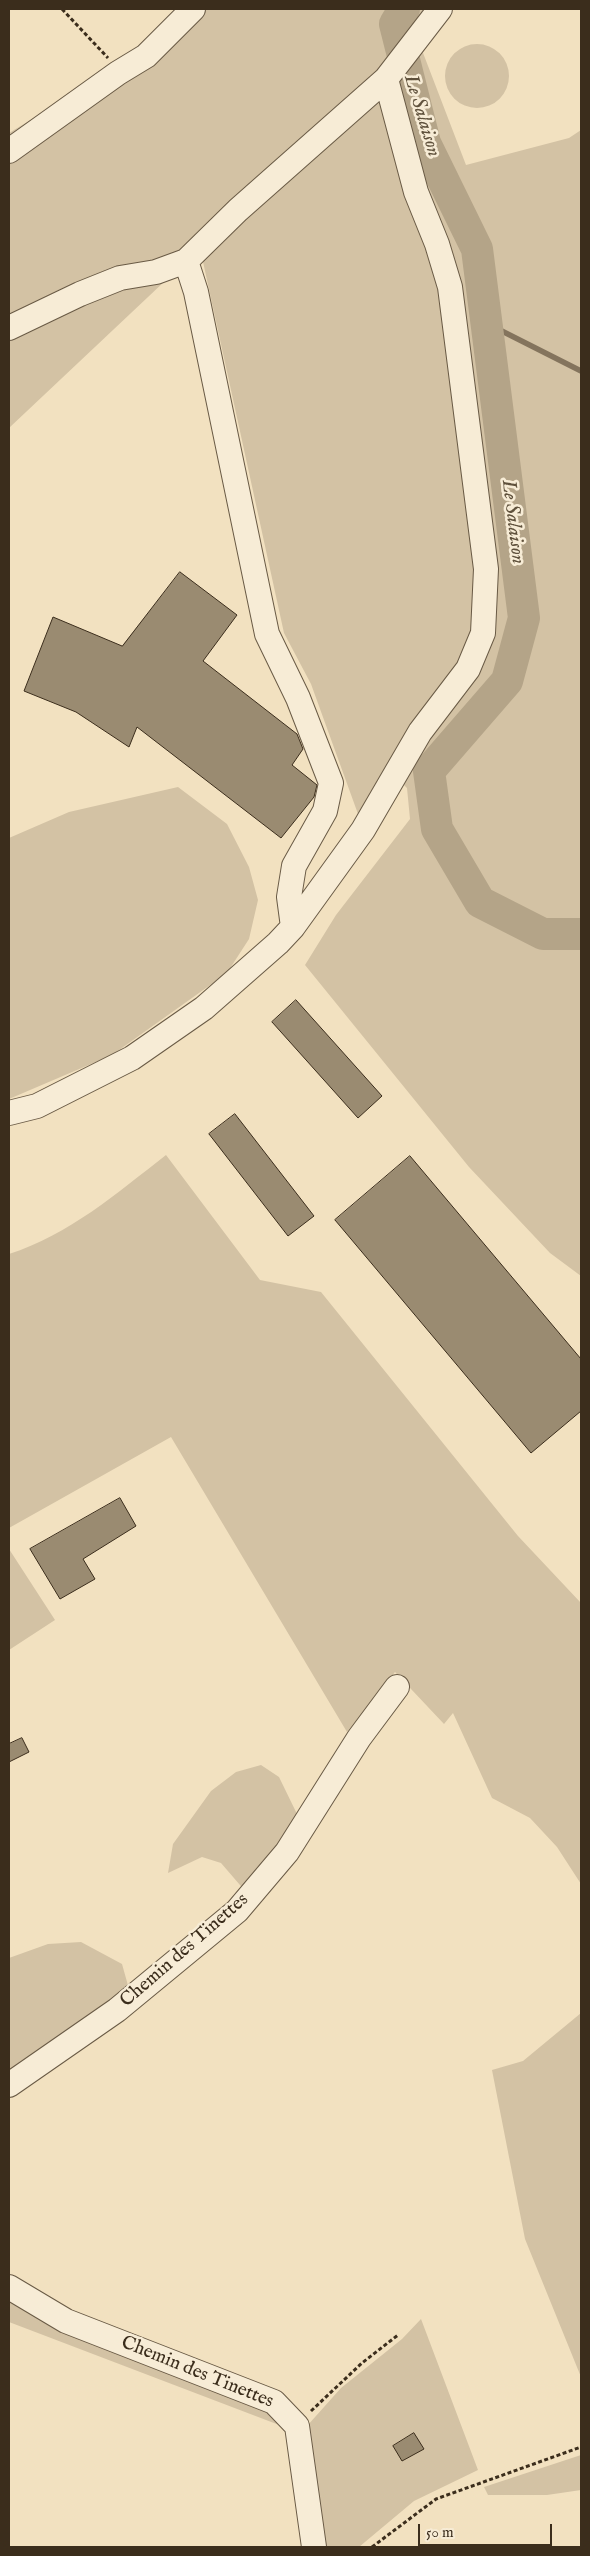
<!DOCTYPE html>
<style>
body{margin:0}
#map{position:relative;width:590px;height:2556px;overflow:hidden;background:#f2e1c0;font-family:"IM FELL English",serif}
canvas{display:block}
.frame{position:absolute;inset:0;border:10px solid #3b2d1c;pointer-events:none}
.scale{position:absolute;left:418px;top:2524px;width:134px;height:22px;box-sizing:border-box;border:2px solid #3b2d1c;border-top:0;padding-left:6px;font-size:15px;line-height:18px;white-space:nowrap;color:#3b2d1c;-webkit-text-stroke:4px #f7ecd6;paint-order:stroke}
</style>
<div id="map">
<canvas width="590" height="2556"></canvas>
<div class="frame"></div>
<div class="scale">50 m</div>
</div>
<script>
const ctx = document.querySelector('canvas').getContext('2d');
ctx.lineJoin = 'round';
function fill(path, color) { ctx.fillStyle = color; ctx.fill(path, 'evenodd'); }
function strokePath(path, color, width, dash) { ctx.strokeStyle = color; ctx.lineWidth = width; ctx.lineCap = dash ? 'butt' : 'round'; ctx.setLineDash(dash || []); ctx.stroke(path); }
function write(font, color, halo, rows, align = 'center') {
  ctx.font = font + ' "IM FELL English",serif'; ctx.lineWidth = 5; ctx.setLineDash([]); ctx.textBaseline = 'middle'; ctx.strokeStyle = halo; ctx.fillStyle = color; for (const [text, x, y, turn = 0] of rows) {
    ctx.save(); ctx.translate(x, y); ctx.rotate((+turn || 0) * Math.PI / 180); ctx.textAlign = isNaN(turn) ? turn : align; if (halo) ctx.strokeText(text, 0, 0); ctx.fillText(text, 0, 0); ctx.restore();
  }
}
const green = new Path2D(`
 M198,9H431L415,32L466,165L569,138L581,130V1276L550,1253L469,1167L305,965L336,915L410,819L407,788L388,770L358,814L311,684L284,633L200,248L9,428V133L151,47Z
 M445 76a32 32 0 1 1 64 0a32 32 0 1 1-64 0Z
 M178,787L227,824L249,867L258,900L249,939L227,973L112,1055L9,1099V838L69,812Z
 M166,1155L260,1280L321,1292L518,1536L581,1603V1884L557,1847L530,1818L492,1798L453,1713L444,1724L395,1672L347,1732L171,1437L9,1528V1254C69,1235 117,1193 166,1155Z
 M9,1549L55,1620L9,1650Z
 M261,1765L279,1777L297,1814L287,1843L246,1892L221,1863L202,1857L168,1873L173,1844L211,1791L236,1772Z
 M81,1942L122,1964L129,1989L9,2072V1958L48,1944Z
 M581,2013V2377L525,2239L492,2070L523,2061Z
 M9,2296L255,2401L287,2428L9,2322Z
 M421,2319L478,2470L414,2501L359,2547H323L307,2426L341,2388L402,2339Z
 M581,2455V2490L547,2495H488L484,2487Z`);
const stream = new Path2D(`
 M486,323L581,371`);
const river = new Path2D(`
 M404,9L395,24L425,143L477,249L524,618L507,681L429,771L437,829L480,902L543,934H581`);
const building = new Path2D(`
 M180,572L237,615L203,661L297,734L303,749L292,765L317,785L314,797L281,838L137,727L129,747L76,712L24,691L53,617L122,646Z
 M296,1000L382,1096L358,1118L272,1022Z
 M235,1114L314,1216L288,1236L209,1134Z
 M410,1156L581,1359V1411L531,1453L335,1220Z
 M120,1498L136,1526L83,1559L95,1579L60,1599L30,1549Z
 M22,1738L29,1752L9,1762V1744Z
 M414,2433L424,2449L402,2461L393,2446Z`);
const path = new Path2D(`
 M62,9L108,58
 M311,2411L362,2363L398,2335
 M372,2547L436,2499L581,2447`);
const minor = new Path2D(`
 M9,151L118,73L146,56L193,9
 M186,261L196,292L267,634L298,698L331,783L325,811L294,866L289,897L293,927
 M9,328L80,294L120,278L156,272L186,261L238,210L386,79
 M9,1113L37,1106L132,1058L204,1008L278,943L293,927L363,830L420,732L468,669L483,633L486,569L450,287L437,244L416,192L386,79L440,9
 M9,2085L117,2010L237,1911L287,1852L359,1738L397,1687
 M9,2287L66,2321L274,2402L297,2426L314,2547`);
const streetNames = [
 ["Chemin des Tinettes",185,1951,-41],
 ["Chemin des Tinettes",197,2373,22]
];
const waterNames = [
 ["Le Salaison",421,116,73],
 ["Le Salaison",512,522,83]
];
fill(green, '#d3c2a4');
strokePath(stream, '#84745d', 5.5);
strokePath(river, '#b4a488', 32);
fill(building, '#9a8b71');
strokePath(building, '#3b2d1c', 1);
strokePath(minor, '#695a45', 26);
strokePath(path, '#3b2d1c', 3, [4, 2.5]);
strokePath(minor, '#f7ecd6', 24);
write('19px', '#3b2d1c', '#f7ecd6', streetNames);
write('italic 20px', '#5f513c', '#f7ecd6', waterNames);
</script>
